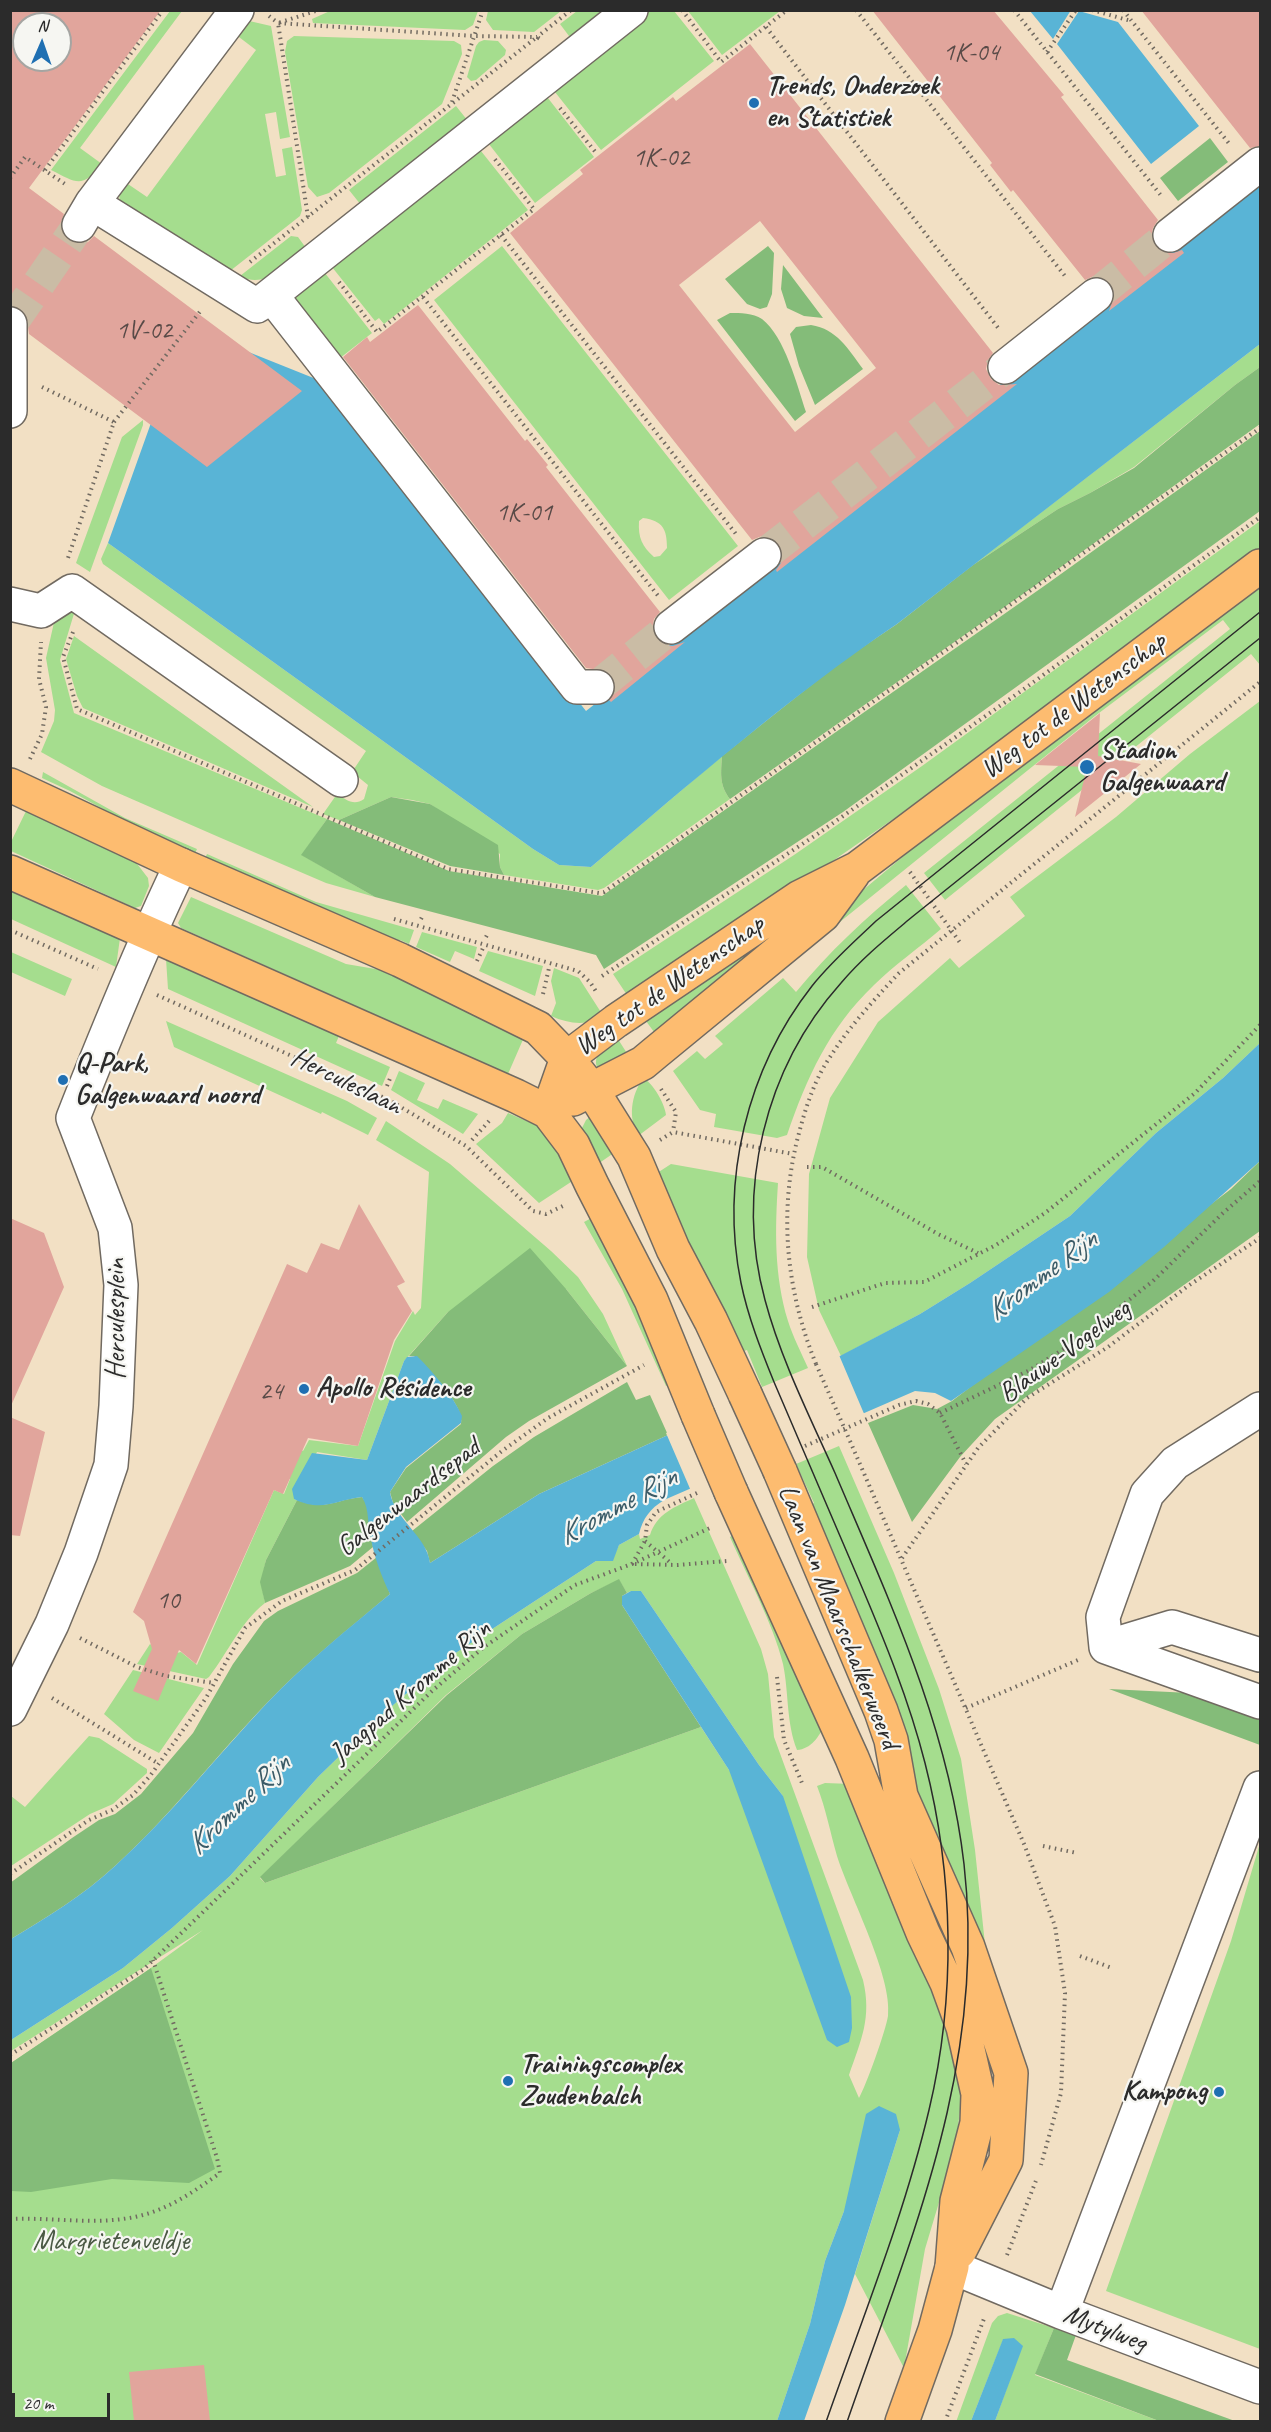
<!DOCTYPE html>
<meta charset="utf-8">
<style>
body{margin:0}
#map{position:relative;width:1271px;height:2432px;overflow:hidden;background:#f2e0c4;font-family:Caveat,sans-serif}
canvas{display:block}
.frame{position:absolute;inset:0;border:12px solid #2b2b2b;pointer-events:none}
.north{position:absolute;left:12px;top:12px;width:60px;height:60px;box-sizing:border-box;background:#f6f6f2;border:2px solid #a5a5a2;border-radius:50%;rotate:2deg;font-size:16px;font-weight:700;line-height:24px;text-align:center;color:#2b2b2b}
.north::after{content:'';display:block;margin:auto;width:21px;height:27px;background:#1f6fb2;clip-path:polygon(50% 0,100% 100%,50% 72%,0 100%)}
.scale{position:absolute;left:12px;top:2393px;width:98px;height:27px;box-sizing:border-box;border:3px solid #2b2b2b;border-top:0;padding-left:8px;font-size:18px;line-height:21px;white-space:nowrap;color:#2b2b2b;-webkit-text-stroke:4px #f6f6f2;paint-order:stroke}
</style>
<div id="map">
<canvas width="1271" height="2432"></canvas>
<div class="frame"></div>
<div class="north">N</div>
<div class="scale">20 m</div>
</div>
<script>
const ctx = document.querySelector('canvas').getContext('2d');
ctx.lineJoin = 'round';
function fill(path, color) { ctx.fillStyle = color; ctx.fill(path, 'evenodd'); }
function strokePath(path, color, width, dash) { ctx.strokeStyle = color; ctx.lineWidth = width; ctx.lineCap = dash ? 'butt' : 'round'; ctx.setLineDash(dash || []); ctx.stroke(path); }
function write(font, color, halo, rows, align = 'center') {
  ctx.font = font + ' Caveat,sans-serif'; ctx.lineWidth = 4.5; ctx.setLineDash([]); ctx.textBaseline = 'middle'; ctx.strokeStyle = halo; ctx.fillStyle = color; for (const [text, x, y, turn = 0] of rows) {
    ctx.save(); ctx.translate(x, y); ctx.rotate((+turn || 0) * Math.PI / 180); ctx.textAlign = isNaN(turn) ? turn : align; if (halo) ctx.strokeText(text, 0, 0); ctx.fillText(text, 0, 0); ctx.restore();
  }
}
const green = new Path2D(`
 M170,11H182L80,148L102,164C82,189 77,183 51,170Z
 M330,11V10L478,11L473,25L465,30L313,23L312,19Z
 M488,11V10L561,11L534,32L493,30L486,20Z
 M577,11H609L572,40L560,24Z
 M648,11H674L714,61L601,150L551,87Z
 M688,11H780L722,55Z
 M245,20L271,26L290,137L280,139L276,112L265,114L276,177L286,175L282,149L292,147L302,210L300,216L230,271L120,203L119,194L125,182L147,197L256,50L235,34Z
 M294,36L454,41L461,45L462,54L442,104L329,193L317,197L308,187L285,52L287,41Z
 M484,40L498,41L506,50L505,55L476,80L471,81L467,77L476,46L479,42Z
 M544,93L594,157L535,203L485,139Z
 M456,106L468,121L361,205L349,190Z
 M477,146L528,210L384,324L379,318L375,321L328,262Z
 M291,236L298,237L306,248C286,264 266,290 240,276Z
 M502,246L738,546L669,600L434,300ZM643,518C663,521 667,529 667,548L660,556L654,557C642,546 638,538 639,521Z
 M321,268L372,333L335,362L294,300L296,292Z
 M1260,344V367L1235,385L1134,467L1090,493L1058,509L973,565Z
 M143,420V425L90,572L76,563L122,437Z
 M1260,521V548L899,815L631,1001L613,974L794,855L922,766Z
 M108,543L533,849L559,865L591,867L722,756C721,773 719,785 730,799L604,888L598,890L504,875L500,867V854L430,804L412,800L391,797L339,820L323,814L337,794C346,800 354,806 364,799L368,785L352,772L366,751L103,564L101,559Z
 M1260,587V665L1251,654L945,900L924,873L1230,629L1223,620L1095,716L799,955L794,948L968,802Z
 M76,607L60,660L74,713L327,819L302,855L375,897L326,883L221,838L102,786L41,752L54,721L55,710L46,658L55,618Z
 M74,636L313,807L83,708L77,696L66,659Z
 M1260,701V1043L1223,1078L1156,1133L1070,1216L970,1283L920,1314L841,1356L819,1310L807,1257L809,1174L830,1098L878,1022L950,958L959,968L1025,916L1010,897L1116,817L1190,754Z
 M43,772L125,818L197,849L193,858L70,791L42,778Z
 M27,809L131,856L148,878L149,886L141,906L135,908L11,851L10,844Z
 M207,854L316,902L414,930L409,944L400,940L396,948L203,863Z
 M906,885L941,929C919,948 894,965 874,985C829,1028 807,1077 787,1135L777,1138L714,1127L716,1114L700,1110L673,1071L697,1051L705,1059L723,1044L715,1036L783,978L796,992C830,951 864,919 906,885Z
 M11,890L120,938L116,967L11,919Z
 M191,897L346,964L405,974L525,1035L508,1074L181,928L178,923Z
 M815,899L657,1036L643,1017Z
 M422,932L477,947L474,959L455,951L450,962L416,947Z
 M488,951L543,966L535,996L479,971Z
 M11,952L72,979L65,996L11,972Z
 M166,959L339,1036L336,1043L390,1067L382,1086L168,989Z
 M554,968L579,978L604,1017C586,1026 569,1024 551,1016L556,1003L551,981Z
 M166,1021L347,1101L377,1118L368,1135L322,1112L321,1114L174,1047Z
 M616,1036L630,1058L605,1069L597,1067C592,1054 608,1045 616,1036Z
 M399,1071L425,1083L417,1100L438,1109L443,1099L478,1114L463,1134L391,1090Z
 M643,1078C653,1083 665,1104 666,1115L638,1136C628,1117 631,1096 643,1078Z
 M508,1113L538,1126L577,1178L539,1203L476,1144L502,1123Z
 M591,1116L621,1148L595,1166L582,1128L586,1120Z
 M386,1121L450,1164L551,1251L578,1277L603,1314L627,1366L566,1289L448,1312L404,1361L367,1460L317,1452L294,1499L297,1500L266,1560L261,1582L265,1603C240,1623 229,1651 209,1677L206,1679L137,1664L150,1644C157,1651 172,1655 181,1652L197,1665L274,1490L284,1494L290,1479L281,1476L294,1447L303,1451L309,1440L358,1446L395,1341L413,1311L415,1315L421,1308L429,1172L376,1140Z
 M671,1164L778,1183C775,1229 774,1275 788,1321C793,1337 801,1352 808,1368L762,1387L747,1350L734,1354L651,1177Z
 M597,1215L676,1381L666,1386L622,1289L584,1222Z
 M839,1446L894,1573L939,1689L961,1759L975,1850L987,1963L976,1950L803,1509L814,1503L796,1464Z
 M694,1498L761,1649L768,1674L774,1737L863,1980C872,2018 861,2040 849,2075L859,2098C866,2086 886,2030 888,2016C893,1977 850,1897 837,1856C830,1832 826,1809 817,1786L825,1783L852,1784L941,1990L960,2072L961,2104L955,2149L925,2249L904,2368L855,2274L900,2130L844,2211L825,2261L810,2324L777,2421H11V2063L133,1981L203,1930L11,2051V2040L123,1968L172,1928L230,1876L318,1777L385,1712L448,1658L596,1561L612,1560L619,1545L639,1534L640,1539L650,1535C657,1513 675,1507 694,1498ZM619,1580L627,1593L631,1591H641L759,1765L783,1796L729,1770L701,1727L265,1883L260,1878L446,1695L522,1634L591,1593Z
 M741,1531L825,1724C819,1737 811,1749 797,1750C786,1722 789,1693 783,1664C773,1623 747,1576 730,1537Z
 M133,1670L204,1688L159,1753L134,1740L104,1714Z
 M89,1736L99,1738L147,1769V1773L113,1804L90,1814L11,1866V1796L25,1807Z
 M1260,1843V2349L1106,2291L1231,1941Z
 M1007,2313L1054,2328L1035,2375L1159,2421H995L1022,2346L1003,2340L971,2421L956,2422L992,2323L998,2316Z`);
const forest = new Path2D(`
 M1210,138L1228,162L1178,201L1160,178Z
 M768,246L774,253L772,294L767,307L760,309L747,304L725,279Z
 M783,265L823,318L804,316L787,308L781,289Z
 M730,313C740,313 753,313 762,319C785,337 797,385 806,412L795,421L717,320Z
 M811,325C837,329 848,349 863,369L815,405L799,366L790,334L796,327Z
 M1260,367V424L1033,587L730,799C719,785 721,773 722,756L839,663L897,624L973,565L1058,509L1090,493L1134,468L1235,385Z
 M1260,431V511L843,812L604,969L596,955L375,897L301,855L327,819L449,871L602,896L1047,584Z
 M391,797L430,804L498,845L500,867L504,875L450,866L339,820Z
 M1260,1161V1231L995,1419L960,1457L912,1522L868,1423L913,1405L937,1409L952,1401L1231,1189Z
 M530,1248L566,1289L627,1366L529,1421L506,1437L407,1522L393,1503L390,1492L406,1468L461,1424C465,1406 428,1367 414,1356H409L448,1312Z
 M627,1382L636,1400L650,1395L668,1435L539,1494L430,1563L427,1551L412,1531L493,1466L534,1437Z
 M362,1497L367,1504L373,1547L350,1566L265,1603L260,1582L266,1560L297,1500C328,1511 333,1500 362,1497Z
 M377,1557L390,1594C349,1629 305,1663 267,1703C216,1756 170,1816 115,1866C84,1895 46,1918 11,1939L10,1883L72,1838L99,1820L115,1814L141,1794L193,1733L233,1664L264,1621L278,1611L357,1573Z
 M619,1579L627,1593L622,1596V1605L701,1727L265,1883L260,1877L447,1695L522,1634L591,1593Z
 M1109,1689L1190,1693L1260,1718V1745Z
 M151,1968L215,2169L189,2183L112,2179L31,2192L11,2191V2063Z
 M1054,2328L1076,2335L1067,2360L1235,2421H1159L1035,2374Z`);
const water = new Path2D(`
 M1071,10L1053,39L1030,11V10Z
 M1079,11L1118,22L1199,126L1151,164L1057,44Z
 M1260,180V344L897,624C789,697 691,783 591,867L559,865L533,849L108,543L156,409L236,347L326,383L586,711Z
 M1260,1043V1161L1164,1247L1109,1292L951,1401L935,1393L915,1391L664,1500C650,1509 643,1518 639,1534L619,1545L613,1561H596L448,1658L385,1712L318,1777L230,1876L172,1928L123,1968L11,2040V1939C46,1918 84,1895 115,1866C170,1816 216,1757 267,1703C305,1663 348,1629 390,1594C382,1578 374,1556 371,1539C367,1525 370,1510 362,1497C334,1500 323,1513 294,1499L292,1489L312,1453L367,1460L404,1361L407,1357L417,1356C434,1373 452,1394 462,1416L461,1423L406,1467L390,1492C394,1519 427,1536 430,1563L539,1494L668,1435L756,1400L920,1314L970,1283L1070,1216L1156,1133L1223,1078Z
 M631,1591H641L759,1765L783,1796L851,1997L852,2028L849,2042L837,2047L827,2040L729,1770L622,1605V1596Z
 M879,2106L896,2114L900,2130L845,2305L804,2421H777L810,2324L825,2261L844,2211L866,2114Z
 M1014,2338L1023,2346L995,2421H971L1003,2339Z`);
const pier = new Path2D(`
 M839,1355L865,1416L716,1480L691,1422L754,1398Z
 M685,1425L710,1483L691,1491L666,1433Z`);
const building = new Path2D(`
 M10,10H161L29,188L64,214L60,225L62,234L69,241L79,244L88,242L94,236L302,391L207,467L29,334L26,314L20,308L10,305ZM24,24H60V60H24Z
 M872,10H993L1064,95L1061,97L1158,220L1153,228L1151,237L1156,247L1164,253H1173L1182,250L1184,253L1109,311L1115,293L1110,283L1102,277L1094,276L1085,280L1013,190L1011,192L990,165L992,163Z
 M1141,10H1260V146L1250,148Z
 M750,44L993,353L988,360L986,369L991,379L999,385L1017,384L777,572L776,570L781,563L783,553L778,543L771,537L762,536L752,540L510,233L583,174L580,170L673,97L676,101ZM760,221L876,368L795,432L679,285Z
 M418,305L525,441L527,439L548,465L546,467L660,612L654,619L652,629L657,639L664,645L673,646L685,642L611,702L609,700L616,688L613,677L606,671L586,668L343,357L367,337L370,342Z
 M1100,713L1098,756L1141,764L1075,817L1087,767L1035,765Z
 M359,1204L405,1282L397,1286L412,1311L394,1340L358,1446L308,1438L283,1494L274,1490L196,1664L179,1650L158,1701L133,1691L152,1649L144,1621L133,1612L287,1264L307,1273L321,1243L339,1250Z
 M10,1218L44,1233L64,1287L10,1408Z
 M10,1417L45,1432L20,1536L10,1535Z
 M204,2365L210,2421H134L129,2372Z`);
const minorTunnel = new Path2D(`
 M1096,295L1170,235
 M11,324L79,225
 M764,555L1005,367
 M597,687L671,627`);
const path = new Path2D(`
 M682,10L721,62L787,10
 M856,10L1065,276
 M1014,10L1163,198
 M1092,10L1131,21
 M1123,10L1231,146
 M269,16L278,23L474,36L537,37L571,10
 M766,27L999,329
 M1047,52L1076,10
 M452,102L483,10
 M560,108L597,154
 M45,170L163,10
 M10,178L25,157L65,184
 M308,217L278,23L319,10
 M501,235L736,534
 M250,262L537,37L542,40
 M339,282L377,332L534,209L494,158
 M423,297L659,597
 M42,387L114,422L67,561
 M114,422L202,309
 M73,632L63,657L77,709L448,869L599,893L604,892L1260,428
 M30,759L42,734L46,707L39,679L41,642
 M910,872L961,944
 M394,919L578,971L590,982L597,993
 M421,919L423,915
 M10,930L98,969
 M486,937L488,933
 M477,961L483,948
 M602,976L816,835L1024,689L1260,517
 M543,994L549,968
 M157,995L389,1100L466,1146L533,1211L546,1214L565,1205
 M387,1086L391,1076
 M661,1089L676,1112L673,1132
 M472,1140L489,1121
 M660,1140L673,1132L793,1154
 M807,1167H822L938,1234L978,1253
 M812,1307L885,1283L924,1282L996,1245L1045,1213L1195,1093L1260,1025
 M816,1364C786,1290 778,1211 799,1133C805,1110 813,1085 825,1065C846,1030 872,1002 899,973L1260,682
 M940,1413L1030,1370L1078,1340L1153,1281L1223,1213L1260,1181
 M850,1441L1024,1844L1055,1926L1065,1993L1061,2093L1041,2165
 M805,1446L899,1405L916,1401L928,1404L940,1413L966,1464
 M645,1541L672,1564
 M902,1558L978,1448L1027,1398L1108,1347L1188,1286L1260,1238
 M632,1564L645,1541L647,1525L656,1512L697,1493
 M635,1564L677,1565L727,1561
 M80,1638L137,1667L166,1676L214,1683
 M777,1677L784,1740L802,1783
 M52,1698L159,1764
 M966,1708L1078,1660
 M1043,1846L1077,1853
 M10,1874L89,1820L112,1810L133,1795L150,1776L206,1698L245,1628L282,1601L355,1570L502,1451L548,1418L644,1365
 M1080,1956L1112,1968
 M10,2055L144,1969L432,1691L484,1647L575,1585L632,1564L710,1528
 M10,2219C52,2217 98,2226 139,2216C169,2209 195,2191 220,2173L217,2158L153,1960
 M1007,2255L1037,2178
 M945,2422L985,2316`);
const minor = new Path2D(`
 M92,203L257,306L631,10
 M79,225L92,203L237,10
 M1170,235L1260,164
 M271,295L577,687H597
 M10,324V411
 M1005,367L1096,295
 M10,604L41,611L72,591L341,780
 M671,627L764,555
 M1106,1647L1103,1617L1147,1494L1175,1463L1260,1409
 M1106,1647L1260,1702
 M1106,1647L1172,1627L1260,1655
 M10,1709L52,1624L81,1553L111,1465L116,1406L121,1285L115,1228L73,1118C107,1032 141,948 181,865
 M952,2267L1061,2312L1260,2387
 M1067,2298L1260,1788`);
const major = new Path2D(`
 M10,785L181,865L400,960L538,1028L567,1058L592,1090L634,1157L673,1249L711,1321L745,1394
 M10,872L516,1096L548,1112L573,1145L592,1185L651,1300L698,1415
 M573,1099L643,1063L655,1053L823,915L853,874
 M548,1112L567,1058L616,1021L800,897L858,868L1260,566
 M780,1471L881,1711L891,1740L901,1796L968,1947L1011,2073L1006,2160L959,2252
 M731,1492L852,1758L923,1933L947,1983L963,2027L978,2094L977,2123L957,2201L952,2267L935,2330L902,2422`);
const tram = new Path2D(`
 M826,2422C862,2319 904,2216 929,2110C956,1997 954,1876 925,1763C909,1700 884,1639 858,1578C830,1513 802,1448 774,1382C761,1350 748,1317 741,1283C720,1180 747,1069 812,986C831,962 854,942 876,921L1260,612
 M847,2422C911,2237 987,2065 964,1864C948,1725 889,1600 835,1473C810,1417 781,1360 765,1300C735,1190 765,1068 841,983C862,958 887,938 912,917L1260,638`);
const pathBridge = new Path2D(`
 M816,1364L850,1441`);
const majorBridge = new Path2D(`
 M745,1394L780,1471
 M698,1415L731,1492`);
const markers = [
 [754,103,6,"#1f6fb2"],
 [1087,767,8,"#1f6fb2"],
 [63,1080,6,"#1f6fb2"],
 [304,1389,6,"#1f6fb2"],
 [508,2081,6,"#1f6fb2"],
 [1219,2092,6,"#1f6fb2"]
];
const numberNames = [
 ["1K-04",971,53],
 ["1K-02",661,158],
 ["1V-02",144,331],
 ["1K-01",524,513],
 ["24",271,1392],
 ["10",168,1601]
];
const poiNames = [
 ["Trends, Onderzoek",766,87],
 ["en Statistiek",766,119],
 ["Stadion",1100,751],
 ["Galgenwaard",1100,783],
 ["Q-Park,",75,1064],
 ["Galgenwaard noord",75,1096],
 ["Apollo Résidence",316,1389],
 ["Trainingscomplex",520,2065],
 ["Zoudenbalch",520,2097],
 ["Kampong",1207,2092,"right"]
];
const streetNames = [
 ["Weg tot de Wetenschap",1074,706,-37],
 ["Weg tot de Wetenschap",670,986,-35],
 ["Herculeslaan",346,1082,26],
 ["Herculesplein",117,1319,-90],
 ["Blauwe-Vogelweg",1065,1352,-36],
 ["Galgenwaardsepad",409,1498,-38],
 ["Laan van Maarschalkerweerd",838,1617,68],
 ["Jaagpad Kromme Rijn",411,1692,-41],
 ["Mytylweg",1105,2329,21]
];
const parkNames = [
 ["Margrietenveldje",111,2242]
];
const waterNames = [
 ["Kromme Rijn",1042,1276,-37],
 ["Kromme Rijn",618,1507,-29],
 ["Kromme Rijn",239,1805,-44]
];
fill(green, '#a5dd8e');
fill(forest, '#84bc79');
fill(water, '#59b4d6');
fill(pier, '#f2e0c4');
fill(building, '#e1a59c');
strokePath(minorTunnel, '#cabca5', 33, [33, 16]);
strokePath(minor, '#716a61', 36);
strokePath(major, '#716a61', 36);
strokePath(path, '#716a61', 4, [1.5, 4.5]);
strokePath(minor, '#fff', 33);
strokePath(major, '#fdbc70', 33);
strokePath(tram, '#2b2b2b', 1.5);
strokePath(majorBridge, '#716a61', 36, []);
strokePath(pathBridge, '#716a61', 4, [1.5, 4.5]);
strokePath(majorBridge, '#fdbc70', 33);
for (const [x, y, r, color] of markers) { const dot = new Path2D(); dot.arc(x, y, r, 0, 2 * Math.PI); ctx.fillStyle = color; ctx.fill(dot); strokePath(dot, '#f6f6f2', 2); }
write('26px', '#584a47', null, numberNames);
write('bold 28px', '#2b2b2b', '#f6f6f2', poiNames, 'left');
write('28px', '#2b2b2b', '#f6f6f2', streetNames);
write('28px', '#4a5844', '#f6f6f2', parkNames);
write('italic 30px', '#3b5b67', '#f6f6f2', waterNames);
</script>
